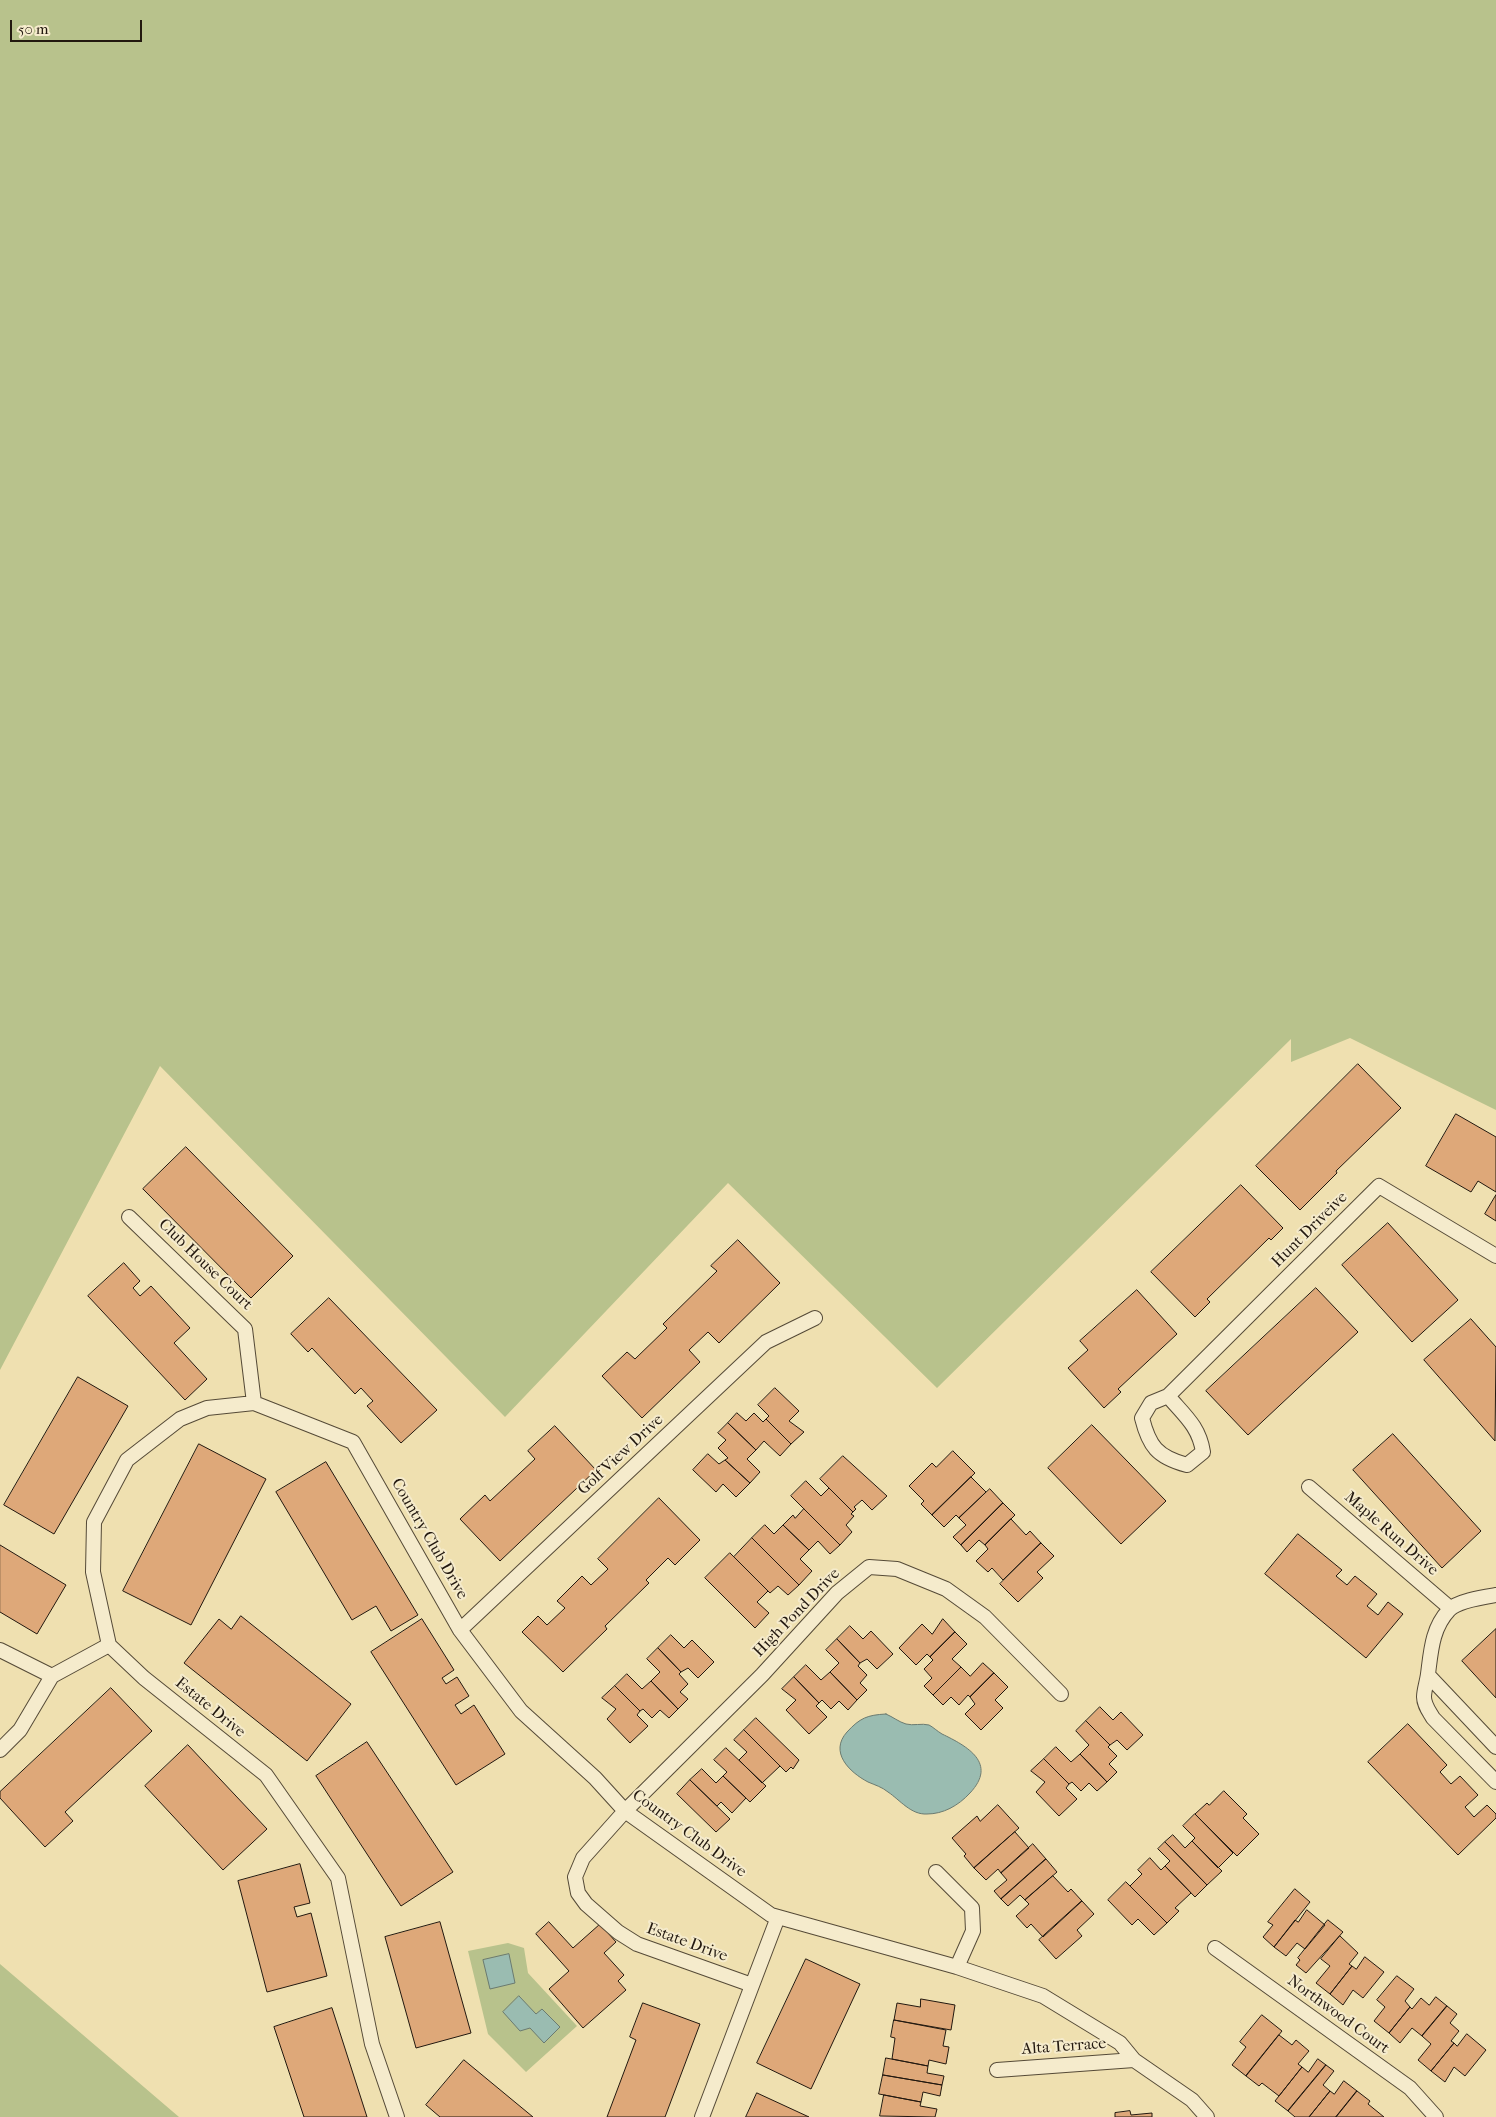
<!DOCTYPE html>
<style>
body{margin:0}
#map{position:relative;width:1496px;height:2117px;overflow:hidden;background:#efe0b0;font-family:"IM FELL French Canon",serif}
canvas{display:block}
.scale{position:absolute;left:10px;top:20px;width:132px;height:22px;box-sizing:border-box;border:2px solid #22180f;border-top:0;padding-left:6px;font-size:15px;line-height:18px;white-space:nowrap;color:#22180f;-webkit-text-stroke:4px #f5ebcc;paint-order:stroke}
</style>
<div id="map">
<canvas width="1496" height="2117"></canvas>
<div class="scale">50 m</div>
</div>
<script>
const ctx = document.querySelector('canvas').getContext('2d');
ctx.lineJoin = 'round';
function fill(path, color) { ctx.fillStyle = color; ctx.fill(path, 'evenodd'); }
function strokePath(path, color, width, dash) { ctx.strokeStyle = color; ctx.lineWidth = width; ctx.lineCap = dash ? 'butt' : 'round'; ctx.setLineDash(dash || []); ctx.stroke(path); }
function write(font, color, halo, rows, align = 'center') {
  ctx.font = font + ' "IM FELL French Canon",serif'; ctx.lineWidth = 4; ctx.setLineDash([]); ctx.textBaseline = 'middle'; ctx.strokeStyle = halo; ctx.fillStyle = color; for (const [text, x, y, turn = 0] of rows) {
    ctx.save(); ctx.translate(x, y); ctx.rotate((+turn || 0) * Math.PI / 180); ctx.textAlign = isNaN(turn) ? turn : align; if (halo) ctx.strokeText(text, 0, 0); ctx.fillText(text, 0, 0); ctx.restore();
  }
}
const green = new Path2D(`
 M0,0H1496V1110L1350,1038L1291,1062V1039L937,1388L728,1183L505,1417L160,1066L0,1370Z
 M508,1943L524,1948L528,1973L577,2026L526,2072L488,2034L468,1951Z
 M0,1964L179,2117H0Z`);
const water = new Path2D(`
 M886,1714C893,1717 899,1722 906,1724C913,1726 922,1723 929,1725C933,1727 937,1731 942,1734C967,1746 998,1763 970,1793C958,1806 943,1814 927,1814C911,1815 900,1800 888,1792C882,1787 875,1785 868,1782C849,1772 829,1752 847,1732C860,1718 867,1715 886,1714Z
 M509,1954L515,1983L490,1989L483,1960Z
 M519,1996L536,2014L542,2009L560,2027L544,2043L530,2028L520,2031L503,2012Z`);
const building = new Path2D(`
 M1358,1064L1401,1108L1336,1171L1337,1173L1300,1210L1256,1166Z
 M1456,1114L1496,1137V1192L1478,1181L1471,1192L1426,1166Z
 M186,1147L293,1256L251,1298L143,1189Z
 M1241,1185L1283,1228L1271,1240L1269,1238L1207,1299L1210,1302L1195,1317L1151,1272Z
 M1496,1195V1221L1485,1214Z
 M1388,1223L1458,1300L1412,1342L1342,1265Z
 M738,1240L780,1283L719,1343L708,1332L689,1350L700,1362L642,1418L602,1376L627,1352L635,1359L667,1328L663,1324L717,1271L711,1266Z
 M124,1263L140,1281L133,1288L140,1296L151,1286L190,1328L174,1343L207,1379L185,1400L88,1296Z
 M1316,1288L1358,1332L1248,1435L1206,1391Z
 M1137,1290L1177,1334L1118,1389L1121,1392L1104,1408L1068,1368L1088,1350L1080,1341Z
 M329,1298L437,1410L401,1443L367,1406L373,1401L361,1388L355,1394L312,1348L308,1352L291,1334Z
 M1471,1319L1496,1347L1495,1441L1424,1360Z
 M78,1377L128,1406L54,1534L4,1505Z
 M775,1388L799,1411L789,1421L804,1432L791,1444L766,1419L769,1416L758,1405Z
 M737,1413L746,1421L754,1413L763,1422L766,1419L791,1444L780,1456L764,1441L756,1450L728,1423Z
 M728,1423L756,1450L747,1459L760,1472L750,1483L725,1460L728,1458L718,1448L726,1440L718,1433Z
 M1092,1425L1166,1501L1121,1544L1048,1468Z
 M555,1426L596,1470L500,1561L460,1519L485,1495L490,1501L535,1459L528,1451Z
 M1393,1434L1481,1531L1442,1568L1353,1470Z
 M199,1444L266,1479L191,1625L123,1591Z
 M953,1451L975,1473L932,1515L921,1504L924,1501L909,1486L932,1463L936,1467Z
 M708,1454L719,1464L725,1460L750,1483L736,1497L723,1484L716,1492L693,1470Z
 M843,1456L887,1496L872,1510L862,1500L854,1507L856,1509L853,1512L820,1479Z
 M326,1462L418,1615L391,1631L376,1606L352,1620L276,1492Z
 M971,1477L986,1492L959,1518L956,1515L944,1527L932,1515Z
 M806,1481L821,1496L829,1488L853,1512L851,1514L854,1516L846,1525L852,1532L840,1545L791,1496Z
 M990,1489L1003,1503L961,1545L953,1537L966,1525L959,1518Z
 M659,1498L700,1540L675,1565L668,1558L646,1580L649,1583L605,1626L607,1629L563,1672L522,1632L538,1616L547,1625L565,1608L557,1601L582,1576L591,1585L608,1569L598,1559Z
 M1003,1503L1015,1515L985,1545L979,1540L967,1552L961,1545Z
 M804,1509L840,1545L830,1554L818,1541L809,1550L783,1525L793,1515L795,1518Z
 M1011,1519L1026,1535L1030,1531L1041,1543L1003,1580L992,1568L988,1572L976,1561L988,1549L985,1545Z
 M765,1525L774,1534L783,1525L809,1550L800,1559L812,1571L799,1585L752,1538Z
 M1298,1534L1342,1570L1336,1576L1347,1585L1355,1576L1377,1594L1367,1606L1378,1615L1388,1602L1403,1614L1366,1658L1265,1574Z
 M752,1538L799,1585L788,1595L778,1586L770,1593L734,1557Z
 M1041,1543L1054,1556L1037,1572L1043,1578L1018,1602L1000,1584Z
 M0,1545L66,1585L37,1634L0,1612Z
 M730,1553L768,1591L757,1602L769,1613L755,1628L705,1578Z
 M241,1616L351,1704L307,1761L184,1663L219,1619L231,1629Z
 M422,1619L454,1670L442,1678L446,1684L457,1677L469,1696L455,1705L461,1714L474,1705L505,1754L456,1785L371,1652Z
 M943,1619L955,1632L930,1657L927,1654L916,1665L899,1648L922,1624L932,1634Z
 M850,1626L863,1639L871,1631L893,1654L877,1669L867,1659L860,1663L837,1639Z
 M1496,1629V1698L1462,1661Z
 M955,1632L967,1644L952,1659L961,1667L933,1695L924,1686L932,1678L924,1669L933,1660L930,1657Z
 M671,1635L684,1648L692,1640L714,1662L698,1678L688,1668L681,1672L658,1648Z
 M837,1639L860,1663L858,1666L867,1675L860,1683L867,1690L857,1700L830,1672L839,1663L826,1650Z
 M658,1648L681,1672L679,1674L688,1684L680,1692L688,1699L678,1709L651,1681L660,1672L647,1659Z
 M983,1663L994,1673L970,1697L968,1695L959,1705L951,1697L943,1705L933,1695L961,1667L970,1676Z
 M806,1665L821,1680L830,1672L857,1700L848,1710L839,1701L831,1709L822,1700L819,1703L794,1677Z
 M994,1673L1008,1687L995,1700L1003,1708L981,1730L965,1714L975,1704L970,1697Z
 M627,1674L642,1689L651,1681L678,1709L669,1718L660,1710L652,1718L643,1709L640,1711L615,1686Z
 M794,1677L819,1703L816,1706L827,1717L809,1734L786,1710L796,1700L782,1689Z
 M615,1686L640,1711L637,1715L648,1726L630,1743L607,1719L616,1709L602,1698Z
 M111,1688L152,1731L65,1812L73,1821L45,1847L0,1798V1792Z
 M1100,1707L1113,1720L1121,1712L1143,1735L1127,1750L1117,1740L1110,1745L1086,1721Z
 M756,1718L799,1760L793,1769L791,1767L786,1772L744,1730Z
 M1086,1721L1110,1745L1108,1747L1117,1756L1109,1764L1117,1772L1107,1782L1080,1754L1089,1745L1076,1731Z
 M1408,1724L1447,1765L1440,1772L1451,1784L1460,1776L1478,1795L1465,1807L1474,1817L1487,1805L1496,1814V1818L1458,1855L1368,1762Z
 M744,1730L780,1766L762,1783L739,1760L747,1752L734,1740Z
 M367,1742L453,1872L401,1906L316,1776Z
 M188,1745L267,1829L223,1870L145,1786Z
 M1056,1747L1071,1762L1080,1754L1107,1782L1097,1791L1089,1783L1081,1791L1072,1782L1069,1784L1044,1759Z
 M726,1748L766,1786L750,1802L723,1776L727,1772L714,1760Z
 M1044,1759L1069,1784L1066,1788L1077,1799L1059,1816L1036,1792L1045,1782L1031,1771Z
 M702,1769L716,1783L723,1776L746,1798L732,1813L721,1802L717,1806L690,1780Z
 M690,1780L730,1819L716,1832L677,1794Z
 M1224,1791L1247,1814L1243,1818L1259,1834L1237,1856L1195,1814L1207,1803L1209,1805Z
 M998,1805L1019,1828L974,1868L964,1856L966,1854L952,1838L977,1816L980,1821Z
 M1195,1814L1233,1853L1218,1868L1192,1841L1195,1838L1183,1826Z
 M1015,1832L1029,1848L1001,1873L998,1869L986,1880L974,1868Z
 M1173,1835L1185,1848L1192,1841L1222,1871L1207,1885L1165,1842Z
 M1165,1842L1207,1885L1195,1897L1165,1866L1170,1861L1158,1849Z
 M1033,1844L1046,1859L1001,1899L994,1891L1007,1880L1001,1873Z
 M1150,1858L1161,1870L1165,1866L1191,1893L1175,1908L1179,1911L1167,1923L1130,1886L1142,1874L1138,1870Z
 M1046,1859L1057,1872L1025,1900L1020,1895L1008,1906L1001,1899Z
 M300,1864L310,1903L294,1907L297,1917L311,1913L327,1976L267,1992L238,1881Z
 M1053,1876L1068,1892L1071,1889L1082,1901L1043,1937L1031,1924L1027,1928L1016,1916L1029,1904L1025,1900Z
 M1126,1882L1167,1923L1154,1935L1138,1919L1132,1925L1108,1900Z
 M1295,1889L1310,1902L1274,1947L1263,1937L1273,1925L1268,1922Z
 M1082,1901L1094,1914L1077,1930L1082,1936L1056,1959L1039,1940Z
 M1307,1910L1325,1925L1305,1949L1297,1943L1286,1956L1274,1947L1295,1920L1298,1922Z
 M1328,1920L1343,1932L1306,1973L1296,1965L1300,1960L1298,1958Z
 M440,1922L471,2033L416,2048L385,1937Z
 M549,1922L573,1948L600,1924L616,1942L604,1953L624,1975L618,1981L626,1990L583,2028L549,1989L569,1971L536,1934Z
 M1340,1936L1358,1953L1349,1964L1352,1966L1330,1994L1316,1983L1330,1966L1321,1959Z
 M1365,1957L1384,1972L1363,1998L1353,1990L1343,2005L1330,1994L1352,1966L1356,1969Z
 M806,1959L860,1984L811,2089L757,2063Z
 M1397,1976L1414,1989L1405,2001L1410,2007L1389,2033L1374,2021L1385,2007L1377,2000Z
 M1436,1997L1447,2006L1422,2036L1412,2028L1400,2043L1389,2033L1410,2007L1412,2009L1421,1998L1429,2005Z
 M921,1999L955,2005L951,2030L894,2020L897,2003L920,2007Z
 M643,2003L700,2024L665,2117H607L636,2040L630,2037Z
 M1447,2006L1457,2014L1450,2023L1459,2031L1451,2041L1454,2043L1431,2071L1418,2060L1431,2044L1422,2036Z
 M332,2008L367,2117H304L274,2027Z
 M1262,2015L1282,2031L1246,2076L1232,2065L1246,2047L1240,2042Z
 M894,2020L946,2030L943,2046L949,2047L946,2064L929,2060L928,2066L892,2059L895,2038L891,2037Z
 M1467,2034L1486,2050L1465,2076L1454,2067L1445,2082L1431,2071L1454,2043L1457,2046Z
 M1279,2035L1292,2045L1296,2040L1309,2051L1298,2064L1302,2067L1279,2096L1262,2083L1259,2086L1246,2076Z
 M886,2058L928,2066L927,2073L944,2076L942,2085L883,2075Z
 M1318,2059L1326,2065L1288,2111L1275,2101L1302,2067L1308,2072Z
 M464,2060L533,2117H440L426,2105Z
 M1326,2065L1334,2071L1323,2085L1330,2091L1309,2117H1295L1288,2111Z
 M883,2075L942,2085L940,2096L923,2092L921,2102L879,2094Z
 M1344,2081L1357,2091L1336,2117H1309L1330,2091L1334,2094Z
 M1357,2091L1370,2101L1368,2104L1384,2117H1336Z
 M757,2093L809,2117H746Z
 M884,2095L921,2102L920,2106L937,2109L935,2117L880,2116Z
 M1130,2111L1131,2115L1152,2113V2117H1115V2113Z`);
const street = new Path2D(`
 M129,1217L245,1329L254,1403
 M1168,1396C1184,1415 1199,1426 1203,1452L1187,1465C1157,1457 1149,1446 1142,1418L1151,1403L1168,1396L1379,1186L1496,1256
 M1309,1487L1450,1608
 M1496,1595C1484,1597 1457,1601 1449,1610C1432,1628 1431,1651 1428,1674C1427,1682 1424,1690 1424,1697C1424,1705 1429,1711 1433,1718L1496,1782
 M460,1630L766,1342L815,1318
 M0,1650L52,1676L109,1645
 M1428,1675L1496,1747
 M0,1750L20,1730L52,1676
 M936,1872L972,1908L973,1931L957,1967
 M1215,1948L1410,2088L1436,2117
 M752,1985L637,1944L618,1932L586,1904L578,1893L575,1877L583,1858L625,1811L762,1675L837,1593L869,1567L897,1569L946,1589L985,1617L1061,1694
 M997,2070L1134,2060
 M397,2117L372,2044L338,1878L266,1775L144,1678L109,1645L93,1572L94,1522L127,1460L180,1419L207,1408L254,1403L353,1442L460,1630L521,1711L595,1778L625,1811L771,1915L957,1967L1043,1996L1120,2043L1134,2060L1192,2100L1207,2117
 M702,2117L778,1917`);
const streetNames = [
 ["Hunt Driveive",1310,1230,-45],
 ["Club House Court",205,1265,44],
 ["Golf View Drive",621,1455,-43],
 ["Maple Run Drive",1391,1534,41],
 ["Country Club Drive",429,1539,60],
 ["High Pond Drive",797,1613,-46],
 ["Estate Drive",210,1708,39],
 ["Country Club Drive",689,1834,36],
 ["Estate Drive",687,1943,20],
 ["Northwood Court",1338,2015,36],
 ["Alta Terrace",1064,2047,-4]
];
fill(green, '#b8c28c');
fill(water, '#9abcb1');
strokePath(water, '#6a7a70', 1);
fill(building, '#dea879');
strokePath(building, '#22180f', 1);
strokePath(street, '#554a37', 16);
strokePath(street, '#f5ebcc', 14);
write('16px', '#22180f', '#f5ebcc', streetNames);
</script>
